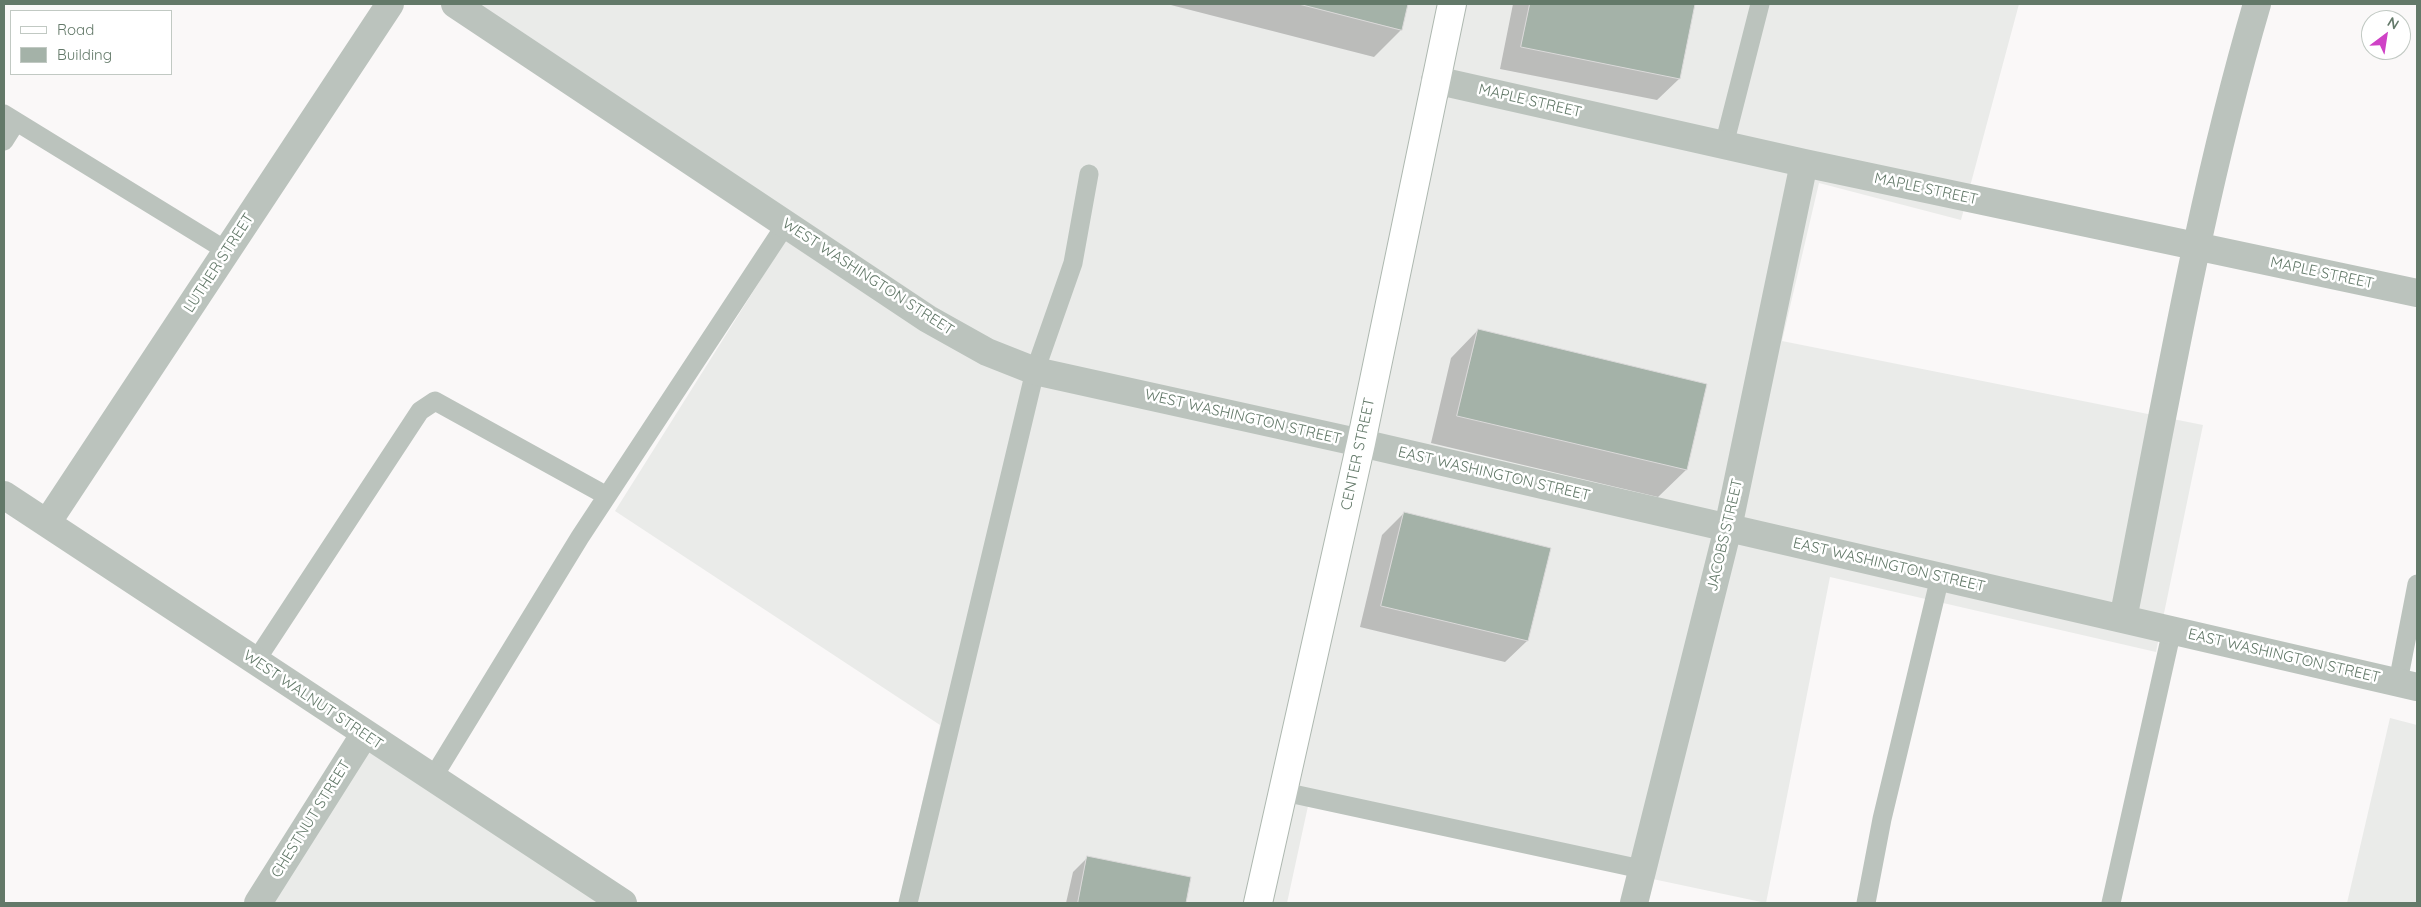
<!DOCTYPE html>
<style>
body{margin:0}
#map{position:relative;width:2421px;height:907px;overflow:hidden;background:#faf8f8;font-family:Quicksand,sans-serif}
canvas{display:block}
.frame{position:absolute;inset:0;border:5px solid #637969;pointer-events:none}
.legend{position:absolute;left:10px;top:10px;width:162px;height:65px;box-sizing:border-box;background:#fff;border:1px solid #c1c9c3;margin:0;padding:6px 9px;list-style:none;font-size:15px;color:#637969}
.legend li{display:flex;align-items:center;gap:10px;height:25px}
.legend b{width:25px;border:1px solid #c1c9c3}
.north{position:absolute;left:2361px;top:10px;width:50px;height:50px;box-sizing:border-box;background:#fff;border:1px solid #c1c9c3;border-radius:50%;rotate:31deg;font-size:14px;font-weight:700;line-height:20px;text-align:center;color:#637969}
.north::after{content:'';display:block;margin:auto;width:18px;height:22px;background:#cf42c6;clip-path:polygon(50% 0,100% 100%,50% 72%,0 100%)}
</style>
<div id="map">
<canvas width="2421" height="907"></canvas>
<div class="frame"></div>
<ul class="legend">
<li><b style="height:6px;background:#fff"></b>Road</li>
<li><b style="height:14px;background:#a4b2a8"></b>Building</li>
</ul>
<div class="north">N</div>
</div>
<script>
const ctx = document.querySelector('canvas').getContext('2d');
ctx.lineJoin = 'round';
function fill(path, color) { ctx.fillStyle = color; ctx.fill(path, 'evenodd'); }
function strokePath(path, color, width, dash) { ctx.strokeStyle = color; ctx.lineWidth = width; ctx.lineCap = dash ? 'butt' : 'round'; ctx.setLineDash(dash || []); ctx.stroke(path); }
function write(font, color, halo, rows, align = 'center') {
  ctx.font = font + ' Quicksand,sans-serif'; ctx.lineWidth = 5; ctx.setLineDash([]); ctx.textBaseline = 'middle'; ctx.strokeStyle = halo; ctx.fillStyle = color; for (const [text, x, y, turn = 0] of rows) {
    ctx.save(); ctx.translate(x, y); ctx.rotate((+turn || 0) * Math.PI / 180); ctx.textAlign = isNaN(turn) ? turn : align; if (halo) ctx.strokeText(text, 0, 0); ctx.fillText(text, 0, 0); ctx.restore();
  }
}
const built = new Path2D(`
 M440,4H2019L1961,220L1819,183L1782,341L2203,425L2156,652L1830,577L1766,903L1308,806L1287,903H899L940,725L615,511L790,233Z
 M2390,718L2417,725V903H2347Z
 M363,724L632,903H249Z`);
const shadow = new Path2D(`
 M1167,4H1406L1401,30L1374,57Z
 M1513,4H1694L1679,79L1657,100L1500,69Z
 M1478,330L1706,385L1686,470L1658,497L1431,443L1451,358Z
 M1404,513L1527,641L1505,662L1360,627L1382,535Z
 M1088,857L1190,878L1185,903H1066L1073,872Z`);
const building = new Path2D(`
 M1299,4H1408L1402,30Z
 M1530,4H1695L1680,79L1521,47Z
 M1478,329L1707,384L1687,470L1457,416Z
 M1404,512L1551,548L1528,641L1381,606Z
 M1087,856L1191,877L1186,903H1078Z`);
const lane = new Path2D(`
 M4,114L227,251
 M4,141L16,122
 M1724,145L1760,4
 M255,662L420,411L435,401L607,496
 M2398,682L2417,584
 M432,779L580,537L786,224
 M1284,792L1641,869
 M908,903L1035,371L1073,263L1089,174
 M1866,903L1882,819L1940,577
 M2111,903L2172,630`);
const street = new Path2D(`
 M455,4L928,319L987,352L1035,371L1361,443L2417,687
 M1435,80L1804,163L2417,293
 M4,495L623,903
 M47,523L390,4
 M2123,619C2164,414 2198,205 2257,4
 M258,903L364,735
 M1634,903L1728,528L1804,163`);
const secondary = new Path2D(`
 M1258,903L1361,443L1452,4`);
const streetNames = [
 ["MAPLE STREET",1530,101,13],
 ["MAPLE STREET",1926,189,12],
 ["LUTHER STREET",219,263,-57],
 ["MAPLE STREET",2322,273,12],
 ["WEST WASHINGTON STREET",868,277,33],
 ["WEST WASHINGTON STREET",1243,417,13],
 ["CENTER STREET",1358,454,-78],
 ["EAST WASHINGTON STREET",1494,474,13],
 ["JACOBS STREET",1725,535,-77],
 ["EAST WASHINGTON STREET",1889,565,13],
 ["EAST WASHINGTON STREET",2284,656,13],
 ["WEST WALNUT STREET",313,700,34],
 ["CHESTNUT STREET",311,819,-58]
];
fill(built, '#eaebe9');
fill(shadow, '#0003');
fill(building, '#a4b2a8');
strokePath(building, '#dbdada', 1);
strokePath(secondary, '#aeb8b0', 30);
strokePath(lane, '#bbc3bd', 19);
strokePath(street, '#bbc3bd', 28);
strokePath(secondary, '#fff', 28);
write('15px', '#637969', '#fff', streetNames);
</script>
